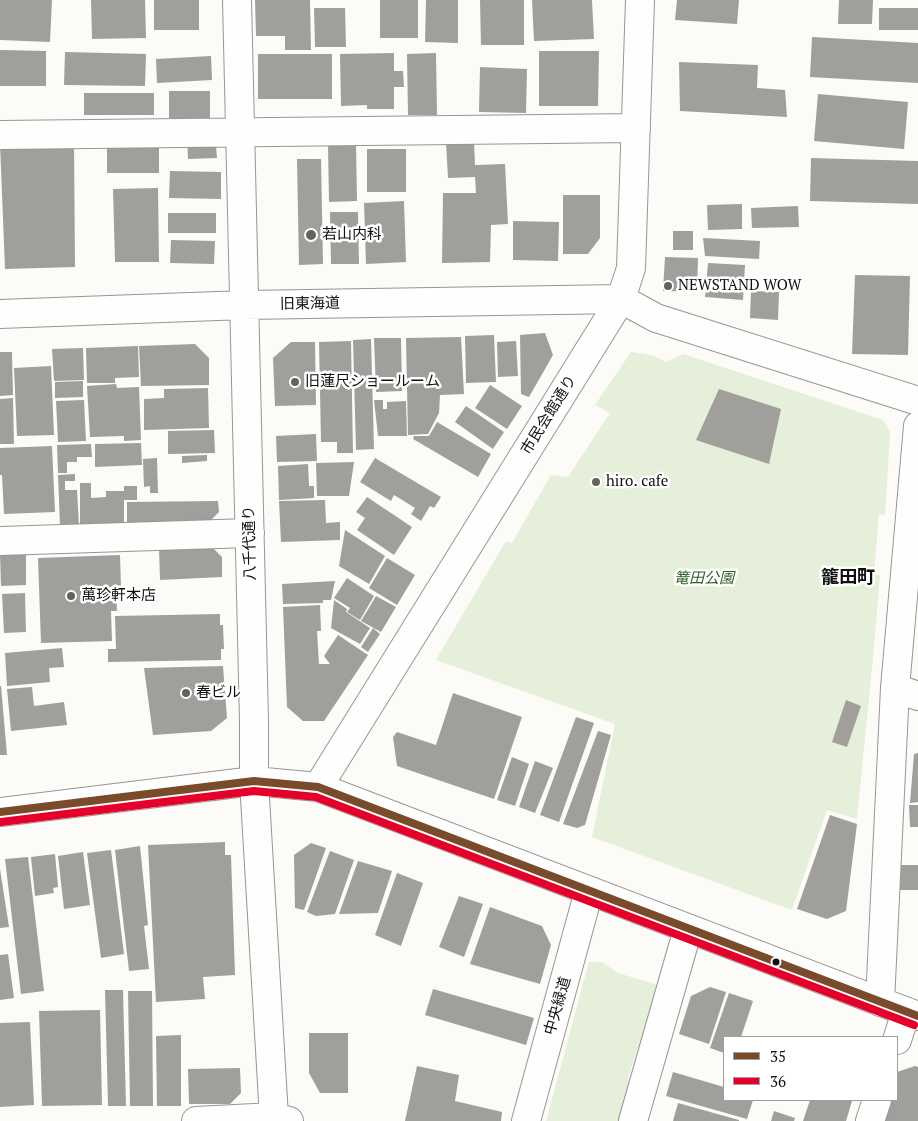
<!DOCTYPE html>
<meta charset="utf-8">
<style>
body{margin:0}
#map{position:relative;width:918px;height:1121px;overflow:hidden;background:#fcfbf7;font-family:"PT Serif",serif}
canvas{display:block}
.legend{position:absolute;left:723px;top:1036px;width:175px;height:65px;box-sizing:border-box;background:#fff;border:1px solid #9f9f9f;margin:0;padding:6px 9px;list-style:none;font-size:15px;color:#101010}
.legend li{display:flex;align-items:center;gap:10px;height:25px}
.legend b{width:25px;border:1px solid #9f9f9f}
</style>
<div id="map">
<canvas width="918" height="1121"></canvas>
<ul class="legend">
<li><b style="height:6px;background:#7a4b2a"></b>35</li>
<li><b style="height:6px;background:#e4002b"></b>36</li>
</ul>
</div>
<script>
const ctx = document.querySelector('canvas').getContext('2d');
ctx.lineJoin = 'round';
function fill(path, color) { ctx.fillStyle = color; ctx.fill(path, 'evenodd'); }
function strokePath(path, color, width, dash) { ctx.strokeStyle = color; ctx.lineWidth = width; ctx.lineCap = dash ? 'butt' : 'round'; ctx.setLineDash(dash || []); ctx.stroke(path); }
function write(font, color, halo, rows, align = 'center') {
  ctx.font = font + ' "PT Serif","Noto Sans JP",serif'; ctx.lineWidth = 5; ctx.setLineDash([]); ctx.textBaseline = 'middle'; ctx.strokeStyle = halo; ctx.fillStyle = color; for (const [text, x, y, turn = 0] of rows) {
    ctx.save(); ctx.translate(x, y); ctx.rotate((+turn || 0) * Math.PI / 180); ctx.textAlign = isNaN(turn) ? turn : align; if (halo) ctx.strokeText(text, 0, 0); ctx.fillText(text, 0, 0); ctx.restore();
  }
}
const green = new Path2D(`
 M631,352L651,355L666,362L683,354L883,420L890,432L885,515L879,514L874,574L880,575L874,647L857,819L827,810L792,910L592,837L615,724L436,660L506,541L512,543L551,475L568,477L610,413L595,405Z
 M589,962H602L618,973L658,985L649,1031L637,1049L628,1079V1103L624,1121H546Z`);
const building = new Path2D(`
 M0,0H52L50,42L0,40Z
 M91,0H145L146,38L92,39Z
 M154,0H199V30H154Z
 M255,0H310L311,50H285V36H256Z
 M380,0H418V38H380Z
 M426,0H458V43L425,42Z
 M480,0H524V45H481Z
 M532,0H592L594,39L534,41Z
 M677,0H739L737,24L675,20Z
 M839,0H873L872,24H838Z
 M314,8H345L346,47H315Z
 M879,8H918V30H879Z
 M812,37L918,43V83L810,77Z
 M0,50L46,51V86H0Z
 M539,51H599L598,106H539Z
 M65,52L146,54L145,86L64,85Z
 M394,53V71H403L404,87H394V109H367V105L341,106L340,54Z
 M436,53L437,115H408L407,54Z
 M258,54H332V99H258Z
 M211,56L212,80L157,83L156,59Z
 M679,62L758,65L757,88L785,90L787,117L680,111Z
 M480,67L527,69L526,113L479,112Z
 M169,91H210V118H169Z
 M84,93H154V115H84Z
 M818,94L908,102L904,149L814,141Z
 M215,135L217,158L188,159L187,136Z
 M107,140H159V173H107Z
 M474,141L475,165L505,164L508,224L491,225L490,262L442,263L443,193H476L475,177L448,178L446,143Z
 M74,142L75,267L5,269L0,144Z
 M356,144L357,201L329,202L328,145Z
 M367,149H406V192H367Z
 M811,158L918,161V204L810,201Z
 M297,159H321L323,264L299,265Z
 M170,171L221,172V199L169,198Z
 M158,188L159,262H115L113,189Z
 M563,195H600V238L588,254H563Z
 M404,201L406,262L366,264L364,203Z
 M742,204V229L708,230L707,205Z
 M798,206L799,227L752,228L751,208Z
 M330,212H358L359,264H331Z
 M168,213H216V233H168Z
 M513,221L559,222L558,261L513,260Z
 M673,231H693V250H673Z
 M703,238L760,241L759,259L705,256Z
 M171,240L215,241L214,264L170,263Z
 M665,257L698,258L697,292L663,291Z
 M708,263L745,265L743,300L705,297Z
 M855,275L910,276L908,355L852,354Z
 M751,291L779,292L778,320L750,318Z
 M545,333L553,355L529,397L521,394L520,335Z
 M494,335L496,382L466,383L465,336Z
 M461,337L464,394L440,395L439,413L428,434L408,435L406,338Z
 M374,338H401L402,391L376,392Z
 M371,339L374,449L356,450L353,340Z
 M351,341L353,453H337V442H321L319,342Z
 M516,341L518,376L498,377L497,342Z
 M291,342H315L316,405L275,406L273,358Z
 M195,344L209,358V385L141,386L139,346Z
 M138,346L139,377L115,378V383H87L86,348Z
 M83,348L84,380L54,381L52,349Z
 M0,352H12L13,395L0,396Z
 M51,366L54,435L17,436L14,368Z
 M83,381V397L55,398V382Z
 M116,384L117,388L139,387L141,440L124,441V436L90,437L87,386Z
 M490,385L522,406L507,429L475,408Z
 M208,388L209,428L144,430V399L164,398V389Z
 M719,389L781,409L769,464L696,440Z
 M13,398L14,444H0V399Z
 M84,400L86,441L58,442L56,401Z
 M374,400H383V409H387V402L406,401L407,436H378Z
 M466,406L504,432L493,449L455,422Z
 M437,422L491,454L478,477L413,439L414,436H429Z
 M214,430L215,453L168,454V431Z
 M316,434L317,461L277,462L276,436Z
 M141,443L142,465L95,467V444Z
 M91,444L92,457H77V462H67V473H58L57,445Z
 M52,446L55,512L4,514L2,475H0V448Z
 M207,455V461L182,463V456Z
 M157,458L158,493H150V486L144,487L143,459Z
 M375,458L441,497L434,508L430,506L421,521L411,514L415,508L394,495L391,501L360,482Z
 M354,462L349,496H317L316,463Z
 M308,464L309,486H314V498L279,500L278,466Z
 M75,474V481H65V490H77L79,526H60L58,475Z
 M80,483H91V498L106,497V491H124V486H137V500H124V524L80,525Z
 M367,497L412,527L394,555L357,530L365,518L356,512Z
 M325,500L326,523L340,522V540L281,542L279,501Z
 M218,501L219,512L209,522L127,524V502Z
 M345,530L385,556L369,584L339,566Z
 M211,546L222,557V577L160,580L159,548Z
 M26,553V585L1,586L0,554Z
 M120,555L121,587H116L117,611H111L112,641L41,643L38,558Z
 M387,558L415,575L397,605L369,588Z
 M347,578L374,596L360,620L347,612L350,608L334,598Z
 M335,581L331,600H323V603L283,604L282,584Z
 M25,593L26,632L4,633L2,594Z
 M376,596L396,607L381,632L361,621Z
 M334,600L347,609L346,612L370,628L360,644L331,628Z
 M320,605L321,631H317L319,664H330L324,656L338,635L368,655L324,721H303L287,707L283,607Z
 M220,614V625H223L224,649H221V660L108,662V649H116L115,616Z
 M373,628L380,634L368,652L361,647Z
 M62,648L64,667L49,668L50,682L7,686L5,653Z
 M223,666L227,718L211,731L153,735L144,668Z
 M0,686H1L7,755H0Z
 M32,687L34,706L64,702L67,725L11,731L7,689Z
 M453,693L522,717L494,799L397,766L393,737L397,732L436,745Z
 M846,700L861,706L847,747L832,742Z
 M576,717L594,723L559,822L540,815Z
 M598,731L611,735L585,825L577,828L563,824Z
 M918,753V802L910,803L914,754Z
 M512,757L529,764L515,806L497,800Z
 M535,761L553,768L535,813L519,807Z
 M909,805H918V827H910Z
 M830,815L857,824L846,911L827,919L797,909Z
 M225,842V855H231L235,975L203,977L205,999L156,1002L148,845Z
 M311,843L326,848L304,910L295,908L294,855Z
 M140,846L148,925L144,926L149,969L129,971L115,850Z
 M111,850L124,954L101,958L87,853Z
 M330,851L354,860L335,914L316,916L307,912Z
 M83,852L90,905L64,909L58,856Z
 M55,854L58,887L53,888L54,893L35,896L31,857Z
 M28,857L44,991L21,994L5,859Z
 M358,861L392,871L378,913L339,914Z
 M901,865H918V890H900Z
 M0,869L9,927L0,928Z
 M397,873L423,883L401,946L375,935Z
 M459,896L483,904L464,957L439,947Z
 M490,907L542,926L551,945L540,984L470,964Z
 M8,954L14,998L0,1000V955Z
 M710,987L726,992L709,1044L679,1034L691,996Z
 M433,989L534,1018L526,1045L425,1015Z
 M105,990H123L126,1106H108Z
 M128,991H152L153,1106H130Z
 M729,993L753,1001L741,1037H724V1053L710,1048Z
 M100,1010L102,1105L42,1106L39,1011Z
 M30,1022L34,1105L0,1107V1023Z
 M309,1033H348V1093H320L309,1073Z
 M181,1035V1106H157L156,1036Z
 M417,1066L459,1075L455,1101L502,1112L501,1121H405Z
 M915,1066L918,1067V1121H876L885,1100H897V1072Z
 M240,1068L241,1093L230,1104H189L188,1069Z
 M673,1072L724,1087V1100H753L747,1119L666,1096Z
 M810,1100H841L852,1101L846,1121H803Z
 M678,1103L739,1120V1121H673Z
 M774,1111L795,1118L794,1121H771Z`);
const minor = new Path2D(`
 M237,0L254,721V781L274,1117L273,1121
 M0,135L636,128
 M0,314L245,305L621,299L656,318L918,401
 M0,541L250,533
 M895,688L918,696
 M318,787L621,299L631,268L640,0
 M0,812L254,781L318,787L918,1016
 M880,1002L895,688L918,426
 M897,1040L906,1012
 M196,1121L274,1117L289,1121
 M526,1121L589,891
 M633,1121L688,929
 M870,1121L877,1100`);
const bus1 = new Path2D(`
 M0,812L254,781L318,787L918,1016`);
const bus2 = new Path2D(`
 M1,822L254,791L316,797L914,1025`);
const markers = [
 [311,235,6,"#636261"],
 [668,286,5,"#636261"],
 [295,382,5,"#636261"],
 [596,482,5,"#636261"],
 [71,596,5,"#636261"],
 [186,693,5,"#636261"],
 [776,962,4.5,"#101010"]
];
const poiNames = [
 ["若山内科",322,235],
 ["NEWSTAND WOW",678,286],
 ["旧蓮尺ショールーム",305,382],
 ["hiro. cafe",606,482],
 ["萬珍軒本店",81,596],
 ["春ビル",196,693]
];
const streetNames = [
 ["旧東海道",310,304,-1],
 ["市民会館通り",549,415,-58],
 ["八千代通り",250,543,-91],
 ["中央緑道",558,1006,-74]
];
const parkNames = [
 ["篭田公園",704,579]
];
const quarterNames = [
 ["籠田町",848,578]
];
fill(green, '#e5efd9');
fill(building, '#a09f9c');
strokePath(minor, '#969694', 30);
strokePath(minor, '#fffefe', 28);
strokePath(bus1, '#7a4b2a', 8);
strokePath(bus2, '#e4002b', 8);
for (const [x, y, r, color] of markers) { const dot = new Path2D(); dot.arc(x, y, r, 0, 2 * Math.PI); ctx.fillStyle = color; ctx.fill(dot); strokePath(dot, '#fff', 2); }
write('15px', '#101010', '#fff', poiNames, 'left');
write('15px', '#101010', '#fff', streetNames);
write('italic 15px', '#316227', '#fff', parkNames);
write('bold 18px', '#101010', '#fff', quarterNames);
</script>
